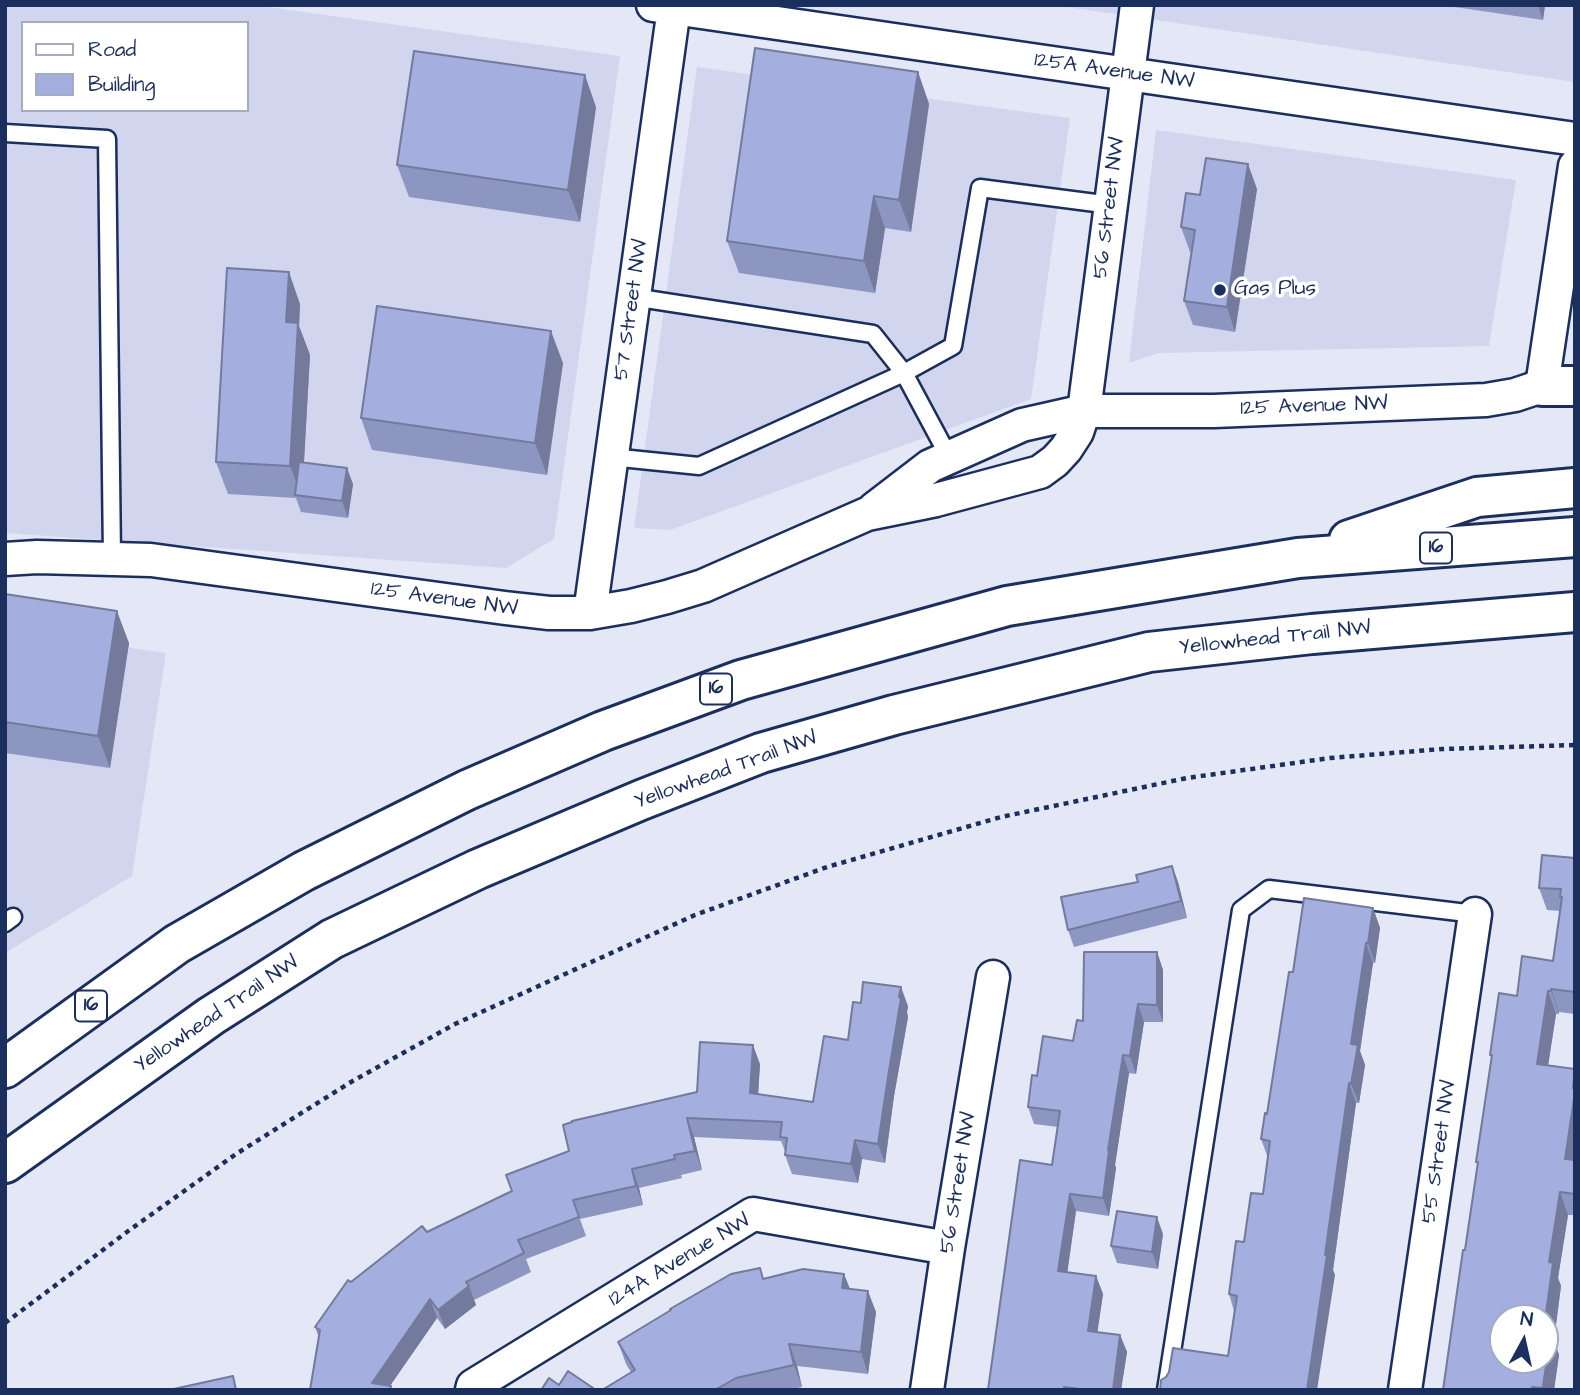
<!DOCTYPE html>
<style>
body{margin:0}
#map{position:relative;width:1580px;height:1395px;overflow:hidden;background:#e4e7f5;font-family:"Architects Daughter",sans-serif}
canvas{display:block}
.frame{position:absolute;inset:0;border:7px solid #1b2f5e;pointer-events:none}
.legend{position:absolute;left:21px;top:21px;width:228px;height:91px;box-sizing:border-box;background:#fff;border:2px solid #a4acbf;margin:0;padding:9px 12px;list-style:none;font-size:21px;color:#1b2f5e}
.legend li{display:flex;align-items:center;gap:14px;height:35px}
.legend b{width:35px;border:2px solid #a4acbf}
.north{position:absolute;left:1489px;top:1304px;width:70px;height:70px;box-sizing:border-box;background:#fff;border:2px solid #a4acbf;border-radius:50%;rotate:8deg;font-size:19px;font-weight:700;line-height:28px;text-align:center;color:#1b2f5e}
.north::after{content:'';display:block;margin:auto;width:24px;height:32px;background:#1b2f5e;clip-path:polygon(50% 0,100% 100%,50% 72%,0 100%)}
</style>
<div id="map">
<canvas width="1580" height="1395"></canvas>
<div class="frame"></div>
<ul class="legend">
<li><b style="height:9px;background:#fff"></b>Road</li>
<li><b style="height:19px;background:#a4afdf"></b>Building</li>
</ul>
<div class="north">N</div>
</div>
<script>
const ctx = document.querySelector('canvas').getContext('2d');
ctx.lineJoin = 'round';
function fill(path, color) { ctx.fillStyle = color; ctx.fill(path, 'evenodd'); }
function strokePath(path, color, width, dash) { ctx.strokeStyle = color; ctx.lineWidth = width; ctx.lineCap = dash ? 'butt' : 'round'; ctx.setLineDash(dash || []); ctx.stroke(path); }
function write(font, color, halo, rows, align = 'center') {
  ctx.font = font + ' "Architects Daughter",sans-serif'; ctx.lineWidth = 7; ctx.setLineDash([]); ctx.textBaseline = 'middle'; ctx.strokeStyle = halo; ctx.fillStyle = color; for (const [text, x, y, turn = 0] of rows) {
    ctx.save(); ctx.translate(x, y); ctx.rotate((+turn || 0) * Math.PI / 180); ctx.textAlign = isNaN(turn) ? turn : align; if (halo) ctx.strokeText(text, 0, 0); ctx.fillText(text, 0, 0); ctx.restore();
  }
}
const built = new Path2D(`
 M5,5H254L620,56L554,539L506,568L5,533ZM23,23H247V110H23Z
 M1054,5H1575V82Z
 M697,67L1070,118L1031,399L670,530L634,528Z
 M1156,130L1516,180L1489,346L1158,353L1129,363Z
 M5,631L166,653L132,876L5,953Z`);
const path = new Path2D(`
 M5,1323L131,1229L236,1154L351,1082L455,1024L695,915L827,867L1001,817L1187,778L1330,758L1442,749L1575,745`);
const lane = new Path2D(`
 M5,133L107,139L112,558
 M633,297L873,334L904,373L949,457
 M611,457L699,466L904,373L953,346L980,188L1111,205
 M5,923L13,917
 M1166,1390L1241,910L1269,889L1475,914`);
const street = new Path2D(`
 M653,5L1575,139
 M874,509L930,466L1022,425L1084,411H1214L1486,400L1515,395L1542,386L1575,166
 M5,559L37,557L151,560L505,608L549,613H590L631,606L667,597L703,586L867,514L936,500L1040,472L1055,461L1066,449L1077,432L1084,411L1137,5
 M590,613L674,8
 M472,1390L473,1386L753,1214L948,1248
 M927,1390L948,1248L993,977
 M1405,1390L1475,914`);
const secondary = new Path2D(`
 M1542,386H1575`);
const highway = new Path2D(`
 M1349,540L1477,497L1575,488
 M5,1068L177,944L304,871L467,790L603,731L741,680L1007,606L1298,558L1575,537
 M5,1163L211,1016L332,939L478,869L641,800L761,753L894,715L1149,652L1312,634L1575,612`);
const wall = new Path2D(`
 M1441,5H1545L1543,20Z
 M918,72L929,104L911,232L885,228L875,293L739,273L727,241Z
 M596,107L580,222L409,197L397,165Z
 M1257,189L1235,332L1193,325L1184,301L1191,252H1190L1181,227L1200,195Z
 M300,304L299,326L310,355L304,462L353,484L348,518L301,512L296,498L228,494L216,462Z
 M563,363L547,475L372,450L361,418Z
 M5,594L129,643L110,768L5,753Z
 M1575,858V1014L1559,1012V1014H1556L1548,1065L1575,1069V1215H1568L1558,1278L1561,1286L1554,1340L1559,1355L1554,1390H1443L1478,1166L1476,1162L1492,1060L1490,1055L1517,996L1553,961L1560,911L1547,910L1539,888Z
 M1172,866L1178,882L1187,918L1074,947L1068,930L1138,882Z
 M1373,908L1380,928L1375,963H1373L1360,1051L1365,1065L1359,1103H1356L1333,1270L1335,1275L1228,1356L1234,1311L1229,1294L1244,1242L1263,1194L1268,1158L1261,1139L1267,1114L1293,972Z
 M1157,952L1163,970V1022H1144L1136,1074L1129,1073L1115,1165L1116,1168L1109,1216L1076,1211L1067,1272L1096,1276L1103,1294L1097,1332L1120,1335L1127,1352L1121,1390H988L1052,1165L1058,1127L1034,1124L1028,1107L1037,1076L1073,1041L1083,1021Z
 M908,1006L907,1012L908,1017L894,1096L885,1163L862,1159L858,1183L792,1174L785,1155V1151L781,1141L694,1137L702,1170L681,1175L682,1178L639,1188L643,1205L580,1219L586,1236L526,1259L531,1272L474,1300L476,1305L445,1329L437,1318L390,1386H391L392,1390H310L319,1338L315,1327L351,1282L427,1232L511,1191L569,1151L760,1064L758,1094L813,1102L848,1040Z
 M1163,1234L1158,1269L1117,1263L1111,1246Z
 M844,1274L850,1289L876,1312L868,1374L797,1366L802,1387L789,1390H602L631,1372L626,1364L618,1342L764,1278Z`);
const shadedWall = new Path2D(`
 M1538,5H1545L1543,20Z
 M918,72L929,104L911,232L899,200Z
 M585,75L596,107L580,222L568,190Z
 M1248,164L1257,189L1235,332L1227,307Z
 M874,196L885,228L875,293L864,261Z
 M289,272L300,304L299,326L310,355L302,496L290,466L286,322Z
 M551,331L563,363L547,475L535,443Z
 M347,468L353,484L348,518L342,501Z
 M117,611L129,643L110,768L98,736Z
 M1172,866L1178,882L1187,918L1181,901Z
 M1373,908L1380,928L1375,963L1368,943Z
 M1366,943L1373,963L1360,1051L1365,1065L1359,1103L1351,1084V1044Z
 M1157,952L1163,970V1022L1157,1005Z
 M901,987L908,1006L907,1012L908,1017L894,1096L885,1163L878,1144Z
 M1551,989L1559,1012V1014L1551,991Z
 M1548,991L1556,1014L1545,1086L1537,1064Z
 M1138,1004L1144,1022L1136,1074L1130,1056Z
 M753,1045L760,1064L757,1112L750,1093Z
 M1123,1055L1129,1073L1115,1165L1116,1168L1109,1216L1103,1198L1108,1150Z
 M1349,1083L1356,1103L1333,1270L1335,1275L1317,1390H1307Z
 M1575,1092V1169L1565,1159Z
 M687,1118L694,1137L702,1170L695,1151Z
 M855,1140L862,1159L858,1183L851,1164Z
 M632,1169L639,1188L643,1205L636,1186Z
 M1560,1192L1568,1215L1558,1278L1561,1286L1554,1340L1559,1355L1554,1390H1542L1545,1320L1549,1262Z
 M1070,1194L1076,1211L1065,1289L1058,1271Z
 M1157,1217L1163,1234L1158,1269L1152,1252Z
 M844,1274L852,1295L842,1288Z
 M1096,1276L1103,1294L1095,1349L1088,1331Z
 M469,1286L476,1305L445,1329L438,1310Z
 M868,1291L876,1312L868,1374L861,1352Z
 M430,1299L437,1318L387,1390L372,1383Z
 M1120,1335L1127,1352L1121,1390H1113Z
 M789,1344L797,1366L802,1387L794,1365Z`);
const building = new Path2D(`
 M755,48L918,72L899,200L874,196L864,261L727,241Z
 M414,51L585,75L568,190L397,165Z
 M1206,158L1248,164L1227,307L1184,301L1195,230L1181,227L1186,193L1200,195Z
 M227,268L289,272L286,322L298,323L290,466L216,462Z
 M377,306L551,331L535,443L361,418Z
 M299,462L347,468L342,501L295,495Z
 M5,594L117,611L98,736L5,722Z
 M1542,855L1575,858V992L1551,989V991H1548L1537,1064L1575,1069L1573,1088H1575V1092L1565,1159L1575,1160V1194L1560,1192L1549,1262L1553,1263L1545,1320V1318H1503V1360H1545V1332L1551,1333L1543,1386L1542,1388L1532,1387V1390H1443L1463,1250H1465L1478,1162H1476L1492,1055H1490L1499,993L1517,996L1522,956L1553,961L1562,897H1560L1561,889L1539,888Z
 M1172,866L1181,901L1068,930L1061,897L1138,882L1136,875Z
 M1304,898L1373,908L1368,943H1366L1351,1044L1358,1045L1351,1084L1349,1083L1325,1255H1327L1307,1390H1160L1161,1380L1166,1377L1169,1372L1173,1348L1228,1356L1237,1296L1229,1294L1236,1241L1244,1242L1251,1193L1263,1194L1270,1141L1261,1139L1265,1113L1267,1114L1289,972H1293Z
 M1084,952H1157V1005L1138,1004L1130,1056L1123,1055L1108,1150H1109L1103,1198L1070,1194L1058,1271L1096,1276L1088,1331L1120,1335L1113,1390H1087L1064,1387V1390H988L1020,1160L1052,1165L1060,1111L1028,1107L1032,1075L1037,1076L1043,1036L1073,1041L1077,1020L1083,1021Z
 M863,982L901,987L899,997L901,998L888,1077L878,1144L855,1140L851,1164L785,1155L787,1138L780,1137L782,1122L687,1118L695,1151L674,1155L675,1159L632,1169L636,1186L573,1200L579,1217L518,1240L524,1253L466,1282L469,1286L438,1310L430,1299L372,1383L391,1386L390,1390H310L320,1330L315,1327L348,1280L351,1282L422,1226L427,1232L512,1191L506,1175L569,1151L563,1125L572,1122V1121L697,1092L700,1042L753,1045L750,1093L813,1102L824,1036L848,1040L853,1002L861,1003Z
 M1117,1211L1157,1217L1152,1252L1111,1246Z
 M760,1268L763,1279L803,1269L844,1274L842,1288L868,1291L861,1352L789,1344L794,1365L736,1378L715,1390H602L635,1370L618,1342L671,1310L670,1309L731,1274Z
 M568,1371L596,1390H541L549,1378L559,1385Z
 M233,1376L236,1390H169Z`);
const markers = [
 [1220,290,7,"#1b2f5e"]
];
const shields = [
 [1436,548,32],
 [716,689,32],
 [91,1006,32]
];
const shieldNames = [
 ["16",1436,548],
 ["16",716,689],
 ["16",91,1006]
];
const streetNames = [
 ["125A Avenue NW",1114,72,8],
 ["56 Street NW",1110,208,-83],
 ["57 Street NW",632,310,-82],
 ["125 Avenue NW",1314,407,-2],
 ["125 Avenue NW",444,600,8],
 ["Yellowhead Trail NW",1275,639,-6],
 ["Yellowhead Trail NW",726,771,-20],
 ["Yellowhead Trail NW",217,1015,-34],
 ["55 Street NW",1440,1152,-82],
 ["56 Street NW",959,1183,-81],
 ["124A Avenue NW",680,1261,-31]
];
const poiNames = [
 ["Gas Plus",1234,290]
];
fill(built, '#d1d6ee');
strokePath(lane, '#1b2f5e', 21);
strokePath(street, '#1b2f5e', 37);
strokePath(secondary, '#1b2f5e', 44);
strokePath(highway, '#1b2f5e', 44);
strokePath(path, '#1b2f5e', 4.5, [5, 5]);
strokePath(lane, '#fff', 16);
strokePath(street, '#fff', 32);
strokePath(secondary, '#fff', 38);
strokePath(highway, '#fff', 38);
fill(wall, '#8d96c0');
fill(shadedWall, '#737a9c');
fill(building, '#a4afdf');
strokePath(building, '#737a9c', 2);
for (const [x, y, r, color] of markers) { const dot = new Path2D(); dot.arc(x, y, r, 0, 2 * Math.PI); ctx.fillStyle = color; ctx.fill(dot); strokePath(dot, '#fff', 2.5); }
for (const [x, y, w] of shields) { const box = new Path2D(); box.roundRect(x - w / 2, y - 15.5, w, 31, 5); ctx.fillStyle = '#fff'; ctx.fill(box); strokePath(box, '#1b2f5e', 2); }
write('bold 19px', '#1b2f5e', null, shieldNames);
write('21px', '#1b2f5e', '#fff', streetNames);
write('21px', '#1b2f5e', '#fff', poiNames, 'left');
</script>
